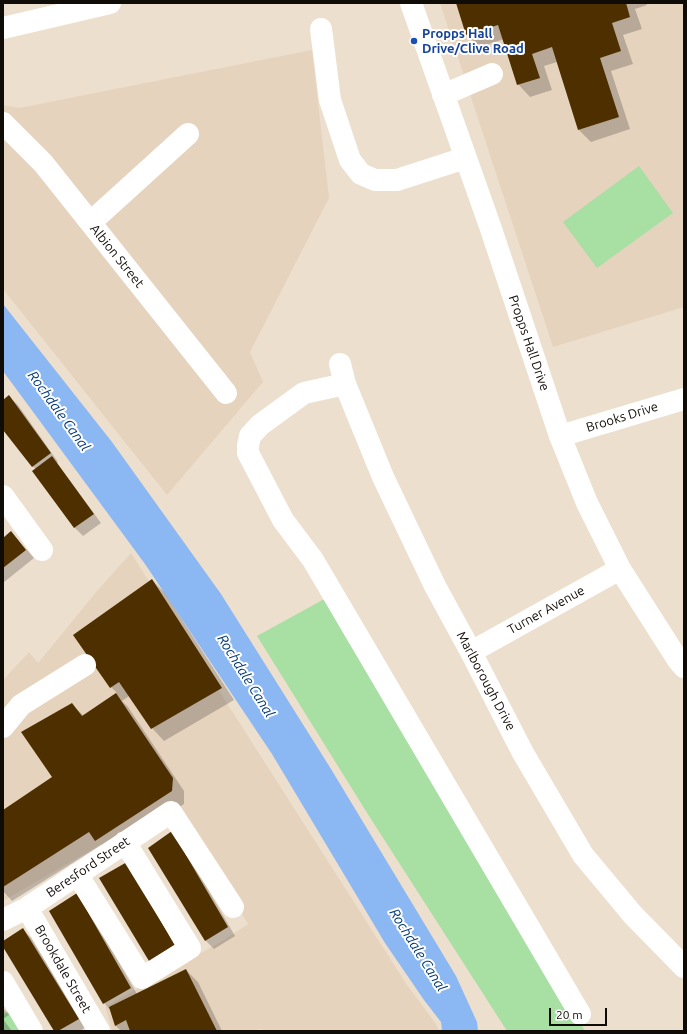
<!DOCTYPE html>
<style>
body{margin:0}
#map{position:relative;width:687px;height:1034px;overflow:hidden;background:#eddfce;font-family:Ubuntu,sans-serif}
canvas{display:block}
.frame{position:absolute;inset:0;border:4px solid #0f0b06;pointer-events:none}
.scale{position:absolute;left:549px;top:1008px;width:58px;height:18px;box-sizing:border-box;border:2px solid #0f0b06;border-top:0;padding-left:5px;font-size:12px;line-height:14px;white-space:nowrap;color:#0f0b06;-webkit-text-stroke:3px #fff;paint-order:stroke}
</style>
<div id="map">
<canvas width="687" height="1034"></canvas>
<div class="frame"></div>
<div class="scale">20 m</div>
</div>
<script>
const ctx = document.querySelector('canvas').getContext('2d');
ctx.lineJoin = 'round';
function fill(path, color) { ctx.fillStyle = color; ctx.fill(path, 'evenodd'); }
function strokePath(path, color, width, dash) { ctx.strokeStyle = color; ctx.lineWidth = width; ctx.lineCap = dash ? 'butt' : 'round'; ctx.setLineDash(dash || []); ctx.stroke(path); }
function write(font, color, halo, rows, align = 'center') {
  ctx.font = font + ' Ubuntu,sans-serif'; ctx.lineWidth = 4; ctx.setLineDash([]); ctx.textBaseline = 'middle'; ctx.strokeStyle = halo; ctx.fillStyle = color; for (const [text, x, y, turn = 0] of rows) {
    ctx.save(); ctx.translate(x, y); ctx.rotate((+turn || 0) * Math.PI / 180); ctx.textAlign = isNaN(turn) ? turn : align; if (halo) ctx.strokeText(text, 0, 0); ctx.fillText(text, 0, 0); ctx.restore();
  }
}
const built = new Path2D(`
 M440,3H684V307L553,347Z
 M312,50L329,198L250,352L263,382L167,495L3,289V105L19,108Z
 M131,553L407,985L436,1024L439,1031H269L259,1029L255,1031H112L105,1007L224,940L248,924L174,802L3,901V680L29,652L38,663L97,591Z`);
const green = new Path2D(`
 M639,166L673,213L597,268L563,222Z
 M328,597L585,1031H507L369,816L257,636Z
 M13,1008L27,1031H4L3,1029V1015Z`);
const water = new Path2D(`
 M3,304L112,442L221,594L331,769L456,976L477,1022L478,1031H442L441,1022L424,1000L385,943L272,754L145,564L3,371Z`);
const shadow = new Path2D(`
 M457,3H646L647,5L635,9L642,29L623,35L633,64L611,71L630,129L591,142L579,130L557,62L544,66L552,90L530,97L518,84L504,39L480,47L467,35Z
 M9,397L18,405L58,462L57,463L101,523L83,536L75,528L34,471L36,470L3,428V401Z
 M11,532L34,558L3,583V539Z
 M152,580L164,592L234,700L164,741L152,728L129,696L122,701L128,707L184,791V804L108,852L101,845L12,901L3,891V811L53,777L71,704L84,716L117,693L111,687L74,635Z
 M180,841L235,936L214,949L206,941L150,848Z
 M85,903L137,994L186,970L198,982L222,1031H121L116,1026L111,1011L104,1003Z
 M23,930L31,938L86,1027L80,1031H56L3,945V942Z
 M3,1008L9,1015L3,1019Z
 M3,1019L11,1030L9,1031H3Z`);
const building = new Path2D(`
 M456,3H626L630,17L612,23L621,51L600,58L619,117L578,130L552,47L532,54L540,78L517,85L498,25L466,35Z
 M9,395L51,453L32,467L3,430V400Z
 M52,456L94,514L74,528L32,471Z
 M11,531L26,550L3,568V538Z
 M152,579L222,688L151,729L119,682L110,688L73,635Z
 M116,693L173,778L172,791L95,841L89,832L3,887V810L52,777L21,732L72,703L82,716Z
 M172,831L228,927L205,941L148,848Z
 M127,862L178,951L152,966L99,878Z
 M77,893L131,988L103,1004L49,911Z
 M23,928L79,1019L58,1031H54L3,947V941Z
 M186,969L217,1031H130L126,1020L115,1026L109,1007Z`);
const minor = new Path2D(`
 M411,3L490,226L560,436L587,503L620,569L678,660L684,667
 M3,28L110,3
 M321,29L330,100L350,160L361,174L375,180H397L465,158
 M443,95L492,74
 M3,123L43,163L226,393
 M91,222L188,134
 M340,364L345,384L383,477L435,586L471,652L523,753L583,855L633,915L684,967
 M345,384L304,393L260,425L250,436L248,446V453L283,520L313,560L580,1014
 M560,436L684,399
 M3,496L42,550
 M471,652L620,569
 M3,727L21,705L85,665
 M77,874L142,978L190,948L125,842
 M27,908L99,1031
 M3,920L27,908L171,812L233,907
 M3,982L32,1031`);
const markers = [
 [414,41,4,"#1a4fb4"]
];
const transitNames = [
 ["Propps Hall",422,34],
 ["Drive/Clive Road",422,49]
];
const streetNames = [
 ["Albion Street",117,256,51],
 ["Propps Hall Drive",529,343,71],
 ["Brooks Drive",622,417,-17],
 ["Turner Avenue",546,610,-29],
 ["Marlborough Drive",486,681,62],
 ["Beresford Street",88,867,-34],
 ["Brookdale Street",63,969,60]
];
const waterNames = [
 ["Rochdale Canal",59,411,54],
 ["Rochdale Canal",246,676,58],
 ["Rochdale Canal",418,950,58]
];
fill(built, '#e6d3bd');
fill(green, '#a8dfa2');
fill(water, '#8bb7f3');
fill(shadow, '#0003');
fill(building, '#4e2f00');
strokePath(minor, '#fff', 22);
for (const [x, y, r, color] of markers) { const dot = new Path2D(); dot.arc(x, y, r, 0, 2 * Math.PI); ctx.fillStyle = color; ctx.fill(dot); strokePath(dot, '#fff', 1.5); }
write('bold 13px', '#164399', '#fff', transitNames, 'left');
write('13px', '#0f0b06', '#fff', streetNames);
write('italic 14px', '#003879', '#fff', waterNames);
</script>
